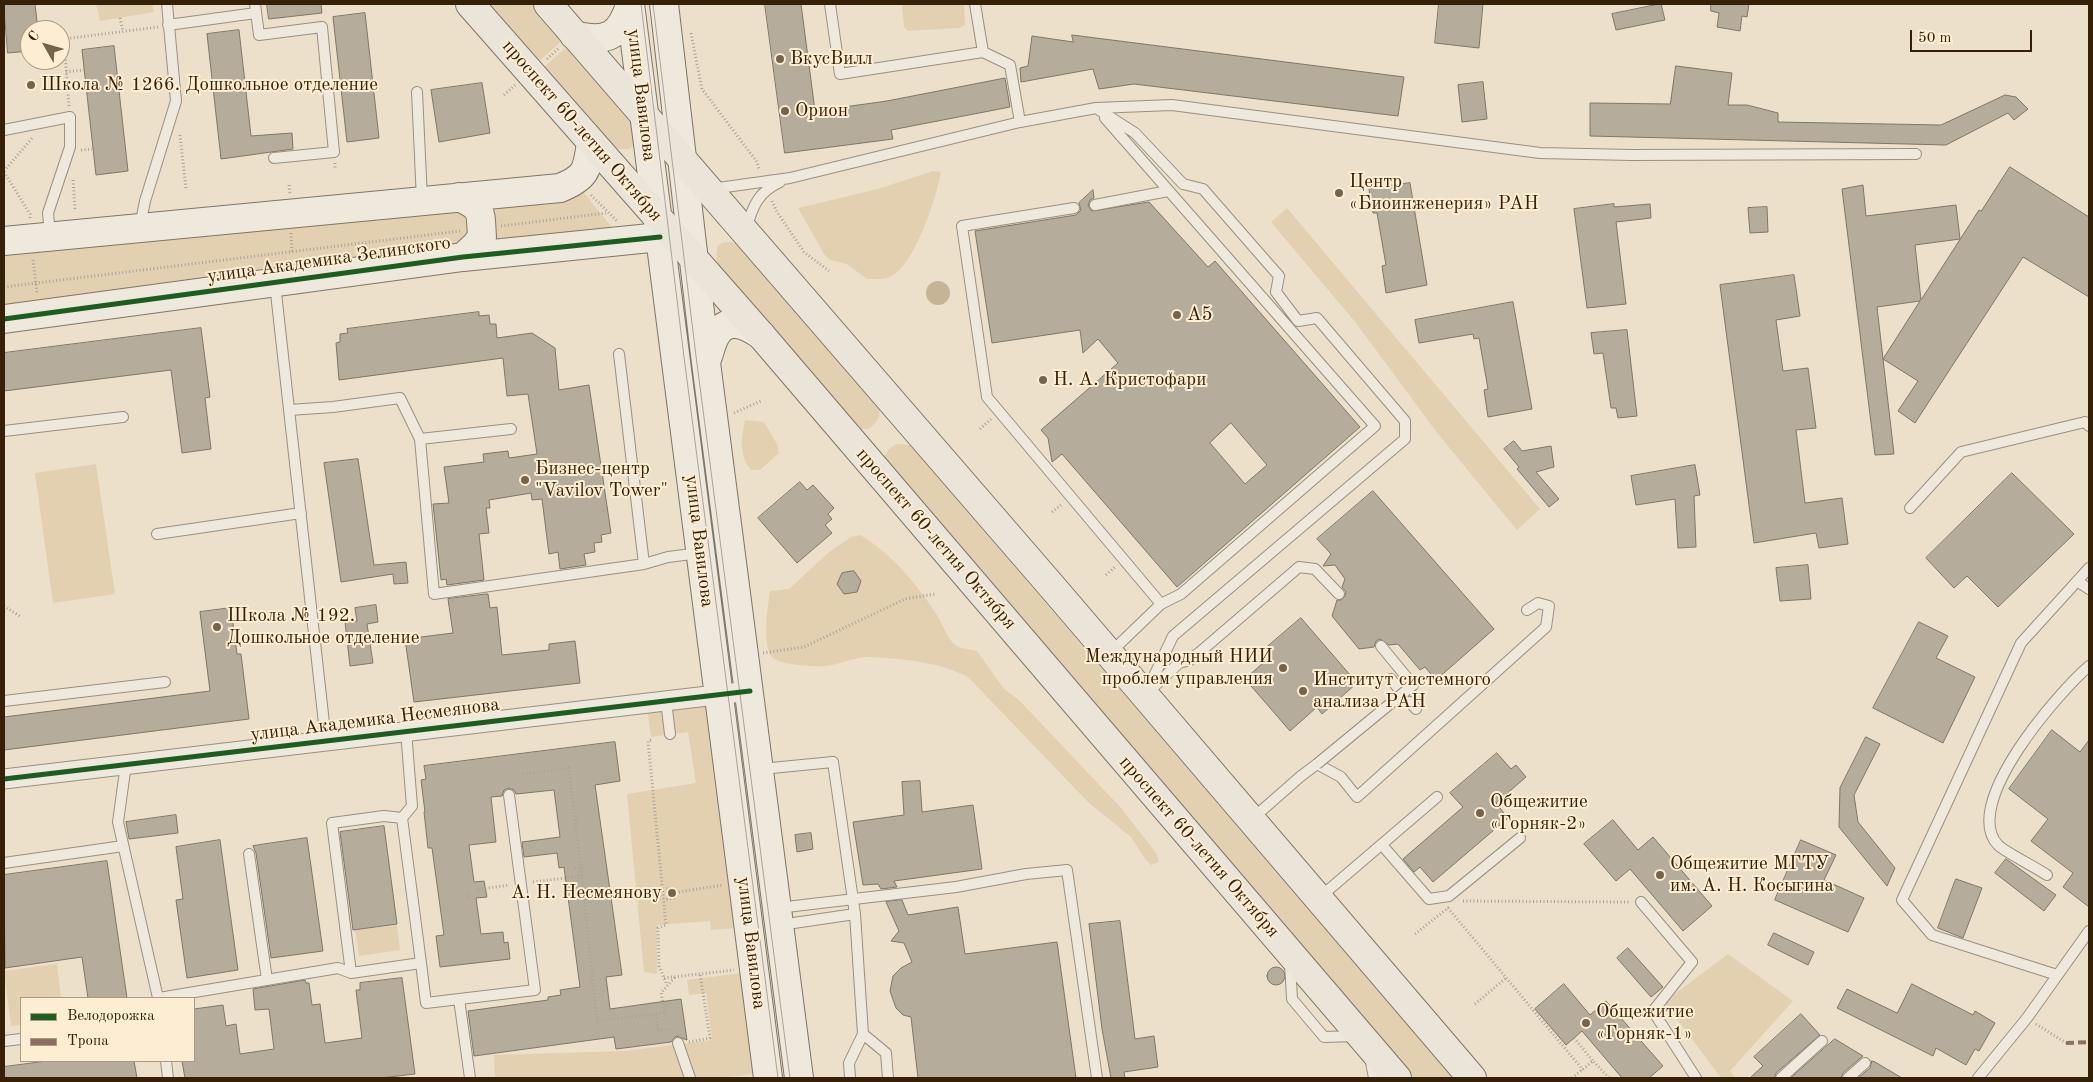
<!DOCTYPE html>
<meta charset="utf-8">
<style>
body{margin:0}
#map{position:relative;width:2093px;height:1082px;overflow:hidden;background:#ece0ca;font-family:"Old Standard TT",serif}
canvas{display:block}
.frame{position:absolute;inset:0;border:5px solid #342108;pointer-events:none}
.legend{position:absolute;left:20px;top:997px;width:175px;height:65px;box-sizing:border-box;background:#fcedd3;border:1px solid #ac9b82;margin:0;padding:6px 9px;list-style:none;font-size:15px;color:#342108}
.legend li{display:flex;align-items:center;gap:10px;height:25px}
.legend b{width:25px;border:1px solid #ac9b82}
.north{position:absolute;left:20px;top:20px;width:50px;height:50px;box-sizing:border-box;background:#fcedd3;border:1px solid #ac9b82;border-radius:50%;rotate:308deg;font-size:14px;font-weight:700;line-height:20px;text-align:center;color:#342108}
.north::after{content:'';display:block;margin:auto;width:18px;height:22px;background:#74644c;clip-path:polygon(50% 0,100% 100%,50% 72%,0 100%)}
.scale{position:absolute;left:1910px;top:30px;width:122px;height:22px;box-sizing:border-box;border:2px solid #342108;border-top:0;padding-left:6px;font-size:15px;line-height:18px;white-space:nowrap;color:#342108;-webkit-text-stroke:4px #fcedd3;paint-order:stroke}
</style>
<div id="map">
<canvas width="2093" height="1082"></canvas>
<div class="frame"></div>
<ul class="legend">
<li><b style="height:6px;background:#1b5e20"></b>Велодорожка</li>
<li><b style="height:6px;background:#8d6e63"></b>Тропа</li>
</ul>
<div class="north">С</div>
<div class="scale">50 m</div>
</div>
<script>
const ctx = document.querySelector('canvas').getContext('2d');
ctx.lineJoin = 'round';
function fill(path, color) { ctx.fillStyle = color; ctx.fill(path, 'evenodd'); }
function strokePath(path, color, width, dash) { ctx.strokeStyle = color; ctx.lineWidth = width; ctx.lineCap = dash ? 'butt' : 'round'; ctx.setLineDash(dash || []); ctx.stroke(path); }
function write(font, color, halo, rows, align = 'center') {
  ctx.font = font + ' "Old Standard TT",serif'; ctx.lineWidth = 4; ctx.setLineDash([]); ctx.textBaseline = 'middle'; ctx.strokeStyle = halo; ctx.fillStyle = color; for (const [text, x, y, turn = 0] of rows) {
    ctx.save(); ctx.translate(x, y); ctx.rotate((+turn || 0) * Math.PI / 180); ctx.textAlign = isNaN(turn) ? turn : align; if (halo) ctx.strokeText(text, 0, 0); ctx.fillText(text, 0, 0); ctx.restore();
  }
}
const green = new Path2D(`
 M96,4H152L154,12L100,21Z
 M487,4H531L563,40L538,62Z
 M903,4H964L965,25L960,28L908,31L904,27L902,6Z
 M568,46L635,125L636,142L630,149H614L543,68Z
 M933,171L941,172C937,196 915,263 893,275C886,280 875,279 867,279L847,264L830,260L824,254L798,208L878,189Z
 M581,189L614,230L502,244L492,232L489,205Z
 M460,203L476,240L462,253L4,310V254Z
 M1287,208L1540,509L1517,530L1438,434L1356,323L1271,222Z
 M725,242H732L746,250L878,402C882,415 879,420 869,429H857L724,277C718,266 714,259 718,245Z
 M745,420L764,422L777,444L779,453L760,470H751C739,456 741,437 745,420Z
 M896,444L910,445L1453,1078H1407L883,460L888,450Z
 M96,464L115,594L53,603L35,473Z
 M860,535C890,552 916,583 935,612C941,621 945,633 952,642C958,649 968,649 977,651L1004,689L1019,700L1122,809L1156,853L1159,862L1151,865L1145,859L1131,837L1088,802L968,677C939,662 904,659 871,657C856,656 841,664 826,666C815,667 781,665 773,658C761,646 768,606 770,591L789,589L828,553L851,537Z
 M705,700L737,928L711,930L710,921L657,925V974L644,972L627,794L696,783L688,732L651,737L647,707Z
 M397,925L400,950L359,956L355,930Z
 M1728,954L1793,1001L1730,1071L1735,1078H1721L1664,1002Z
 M57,964L61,998H21V1025L11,1026L4,971Z
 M742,973L756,1074L716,1078H495L494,1055L625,1051L712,1040L706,993L689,995L687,980Z`);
const water = new Path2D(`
 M926 293a12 12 0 1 1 24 0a12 12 0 1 1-24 0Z`);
const building = new Path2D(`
 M4,4H35L38,30H30V51L8,53Z
 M267,4H321L322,13L269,19Z
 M765,4H801L815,111L887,101L1005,78L1010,107L891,130L893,139L785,153Z
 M1439,4H1483L1479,48L1435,43Z
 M1661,4L1665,20L1616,30L1612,14Z
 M1711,4H1749L1747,17L1742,16L1740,31L1717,27L1719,13L1711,11Z
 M365,13L379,138L347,142L333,17Z
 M239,30L251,136L292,133L293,149L221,159L207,34Z
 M1072,35L1404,77L1398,116L1134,84L1099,89L1093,69L1021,82L1020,68L1028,66L1032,36L1073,42Z
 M114,46L128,171L96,175L82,50Z
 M1676,66L1732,73L1728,105H1747L1778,113V122L1941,125L2005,95L2016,97L2028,109L2014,120L2008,113L1946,145L1590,136V103L1670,104Z
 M1483,82L1487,119L1462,122L1458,85Z
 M482,83L490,133L439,142L431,90Z
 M2010,167L2089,217V297L2023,257L1915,423L1898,411L1918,381L1883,359L1920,301L1877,307L1894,454L1875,455L1842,189L1863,185L1866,216L1956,205L1960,239L1915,245L1921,300L1979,210L1981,211Z
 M1410,183L1427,285L1386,293L1382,266L1386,265L1377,213H1373L1369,189Z
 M1093,190L1094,198L1090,200L1088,206L1092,211L1149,202L1208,267L1215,261L1360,427L1177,587L1062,454L1052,462L1048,438L1041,430L1118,363L1098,339L1083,353L1080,330L992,343L975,231L1076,215L1081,210L1079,203ZM1231,423L1267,465L1245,484L1210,443Z
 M1614,204V207L1650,204L1651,218L1616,222L1626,304L1587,308L1574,209Z
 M1767,207L1768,232L1750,233L1748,208Z
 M1794,275L1800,316L1776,320L1783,371L1808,368L1816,428L1796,430L1805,503L1842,498L1848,544L1819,548L1816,533L1754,543L1720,285Z
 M1513,302L1532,409L1488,417L1484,390L1488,389L1479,338L1474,339L1473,334L1419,343L1415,320Z
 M479,312V316L489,315L490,324H496L497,338L532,333L555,348L559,390L589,385L611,533L601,535L602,542L594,543L595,552L584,554L586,565L560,569L558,552L549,554L542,499L532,500L531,493L489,500L490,508H486L489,533L479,534L484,580L447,585L446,579L441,580L433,504L449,503L444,467L484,462L483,454L508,451L509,458L537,454L528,394L507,396L503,358L339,380L336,343L340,342V334L348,333L347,329Z
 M201,328L210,397L205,398L211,449L182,453L171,370L4,391V353Z
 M1627,330L1637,416L1618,418L1616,408H1611L1603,353L1594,354L1591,333Z
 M1514,441L1522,451L1551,446L1554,467L1536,472L1559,499L1549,507L1517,469L1519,467L1504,449Z
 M358,459L374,565L406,562L408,583L394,584L393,574L341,582L324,463Z
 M1695,465L1700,495L1694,496L1696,547L1678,548L1675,499L1636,505L1631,476Z
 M2012,473L2074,534L1998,607L1967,576L1954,588L1926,558Z
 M800,482L807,490L813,485L834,508L828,514L832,519L825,525L832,533L797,563L758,518Z
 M1373,491L1494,629L1436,680L1425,667L1420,670L1398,644L1389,645L1380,639L1376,641L1374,647L1359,649L1332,616L1337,600H1341L1345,596L1346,592L1342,587L1345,579L1335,565L1323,566L1331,554L1317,539Z
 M1808,565L1811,599L1780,601L1776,568Z
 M854,571L861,581L857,592L844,594L837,584L842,573Z
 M486,594H488L490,608L497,607L502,655L549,650V644L575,641L580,683L414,702L405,639L453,633L448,599Z
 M376,605L378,622L367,624L373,663L350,666L345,622L357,621L355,608Z
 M231,608L237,654H241L249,719L4,750V717L210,691L200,612Z
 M1301,618L1357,683L1322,714L1317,707L1290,731L1245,679L1272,655L1266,648Z
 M1919,622L1948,636L1936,658L1975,677L1943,743L1873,708Z
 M2052,730L2080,752L2089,740V907L2063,887L2073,873L2031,841L2048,819L2009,789Z
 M1866,737L1880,744L1854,795L1858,822L1895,868L1887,886L1839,827L1840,788Z
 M615,742L620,781L595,785L622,975L606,977L610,1009L681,999L687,1040L676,1036L671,1042L616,1049L614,1037L474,1056L468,1011L548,1000V997L561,995L560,990L580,987L564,867L559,868L557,853L524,857L522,842L560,837L554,790L516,794L514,790L509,788L504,790L502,796L491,797L496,842L469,845L474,882L484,881L487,897L476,898L481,934L503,932L504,943L508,942L510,959L440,967L436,936L444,935L432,848H428L424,812H425L421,780L426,779L424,766Z
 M1497,753L1511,769L1516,765L1526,777L1496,803L1508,818L1433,882L1420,867L1414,872L1403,859L1463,807L1450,793Z
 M920,781L922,812L973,805L982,869L894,881L897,887L881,889L878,884L863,885L853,822L904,815L902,782Z
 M176,815L178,833L129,839L126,822Z
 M1613,820L1638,850L1653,837L1712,906L1683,931L1630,869L1616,881L1584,844Z
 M384,826L397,924L353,930L340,832Z
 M811,833L813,849L797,852L795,835Z
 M307,838L323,951L271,958L256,853L253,846Z
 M220,840L238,970L187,978L176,900L183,899L176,847Z
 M1801,840L1836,855L1824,880L1864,898L1848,932L1775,900Z
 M2006,859L2056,895L2044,911L1995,873Z
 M107,861L127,998H88L82,957L5,968L4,875Z
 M1956,879L1982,888L1963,938L1938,928Z
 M902,900L908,915L958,907L965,954L1057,942L1076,1078H918L911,1017L903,1015L896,1008L890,991L893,976L901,968L912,962L904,943L891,941L899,931L886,902Z
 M1120,921L1135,1039L1154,1036L1158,1067L1124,1072L1125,1078H1111L1102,1029L1089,924Z
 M1774,933L1814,952L1808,965L1768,945Z
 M1628,948L1663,987L1651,997L1617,958Z
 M1267 976a9 9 0 1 1 18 0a9 9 0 1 1-18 0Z
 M402,978L415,1074L381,1078H185L182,1061H194V1009L223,1005L226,1026L236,1024L240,1054L274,1049L269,1009L255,1010L253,989L305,980L306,983H309L312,1005L320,1004L325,1043L362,1038L356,990H360V983Z
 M1564,984L1590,1015L1606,1001L1663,1066L1649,1078H1622L1582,1031L1566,1045L1535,1009Z
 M1912,984L1973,1015L1975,1011L1995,1023L1979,1051L1975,1049L1966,1065L1936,1048L1933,1056L1837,1008L1847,989L1897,1013Z
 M1801,1014L1820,1035L1776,1073L1774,1078H1750L1763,1066L1754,1057Z
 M1835,1039L1863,1056L1843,1073L1841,1078H1791Z
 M47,1061H134L137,1078H4V1067Z
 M1872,1061L1875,1062L1902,1078H1858L1870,1068Z`);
const path = new Path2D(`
 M120,18L123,31
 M691,33L702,89L757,162L759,169
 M547,59L559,48
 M66,72L84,70
 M504,95L515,85
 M69,106L64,39L158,27
 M180,135L186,189
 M81,150L93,149
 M335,163V170
 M4,171L33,137
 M4,172L30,214V219
 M73,180L75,209
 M289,185L290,194
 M591,195L617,221
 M772,201L777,212L804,252L829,271
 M501,226L606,213
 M291,233L292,252
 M33,260L37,293
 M4,287L460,231
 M734,413L761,401
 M980,429L991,419
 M1052,512L1061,505
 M1106,575L1115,567
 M4,606L21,617
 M763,653L804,647L905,599L935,594
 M651,740L648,741L666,925L658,928L659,966L667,985
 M523,774L569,768L581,868L597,1021L665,1013L661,993L675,977
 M575,868H581
 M533,882L582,876
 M663,889L673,888L676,892L674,898L664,900
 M475,890L509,885
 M672,893L723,885
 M468,898V895L472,894
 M1463,901L1630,902
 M1415,934L1448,908L1583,1070
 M664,978L734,970
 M1475,1004L1506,978
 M656,1014L658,1031L672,1029
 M2036,1024L2066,1043
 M1574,1038L1593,1061
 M689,1042L710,1038L700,974
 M1572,1078L1593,1061L1609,1078`);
const lane = new Path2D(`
 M255,4L259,35L322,27L334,152L274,158
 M830,4L840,74L983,52L1010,65L1020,122
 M975,4L983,52
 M168,25L256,13
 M417,92L422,200
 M1096,108L1135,133L1183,184L1203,189L1279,276L1276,292L1298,321L1317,318L1405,421V439L1173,636L1145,695L1179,663L1190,660L1200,652L1299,567L1315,569L1339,594
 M1105,118L1375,426L1181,594L1161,604
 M4,130L70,117V147L48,213L50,235
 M711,189L790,178L1020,122L1096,108L1172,105L1540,153L1631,155L1916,154
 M1095,205L1168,191
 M1074,208L962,226L987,397L1161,604L1110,653
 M140,226L145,201L176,101L167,4
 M746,229C753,206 758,192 780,182
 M275,284L326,741
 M619,354L644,564L668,557L700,553
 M289,410L333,407L400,398L420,439
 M511,429L420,439L434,594L644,564
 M4,431L123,417
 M1910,508L1961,452L2085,422L2089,426
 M157,534L301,513
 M2077,581L2089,589
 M1381,646L1413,685
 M1391,679L1398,688
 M4,701L165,682
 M666,701L670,734
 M1410,702L1416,709
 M126,764L118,822L158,998
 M761,769L833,762L855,914L863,1034L849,1063L850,1078
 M402,818L412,806L406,731
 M1252,819L1301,776L1317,764L1341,777L1357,797L1546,627L1549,606L1538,603L1527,610
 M1382,845L1429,899L1449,896L1520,838
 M249,854L267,980
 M4,863L123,846
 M2047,875C2037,868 2005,852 1998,845C1960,804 2059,692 2089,666
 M1319,898L1437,797
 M1641,902L1692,962L1653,1011L1696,1078
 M778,908L956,887L1026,874L1067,870L1097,1078
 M780,925L855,914
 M1290,962L1292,999L1324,1037L1357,1036
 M421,963L426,1003L535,990L509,795
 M2057,975L1932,935L1902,900L2021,643L2089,568
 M159,998L338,968L351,973L421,963L402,818L384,816L332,823L351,973
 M459,999L470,1078
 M863,1034L886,1053L888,1078
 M4,1041L21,1039
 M678,1043L690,1078
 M1370,1057L1374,1078
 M166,1061L168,1078
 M1781,1078L1822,1041
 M1848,1078L1865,1063
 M1978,1078L2027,1018L2089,931`);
const street = new Path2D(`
 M4,779L750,691`);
const secondary = new Path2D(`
 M630,4L768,1078
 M664,4L705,355L799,1078
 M574,35C606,43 620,37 630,5
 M459,197C484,209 480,211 482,237L476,245L463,257
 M4,241L560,188C587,177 587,170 591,143
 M4,319L463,257L660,237
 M706,361C710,353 711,343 716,335C728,316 746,325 761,335`);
const primary = new Path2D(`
 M470,4L761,335L1397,1078
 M548,4L1054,589L1472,1078`);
const tram = new Path2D(`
 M641,4L684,357L778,1078
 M653,4L696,356L790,1078`);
const laneBridge = new Path2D(`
 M1317,764L1413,685`);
const quiet = new Path2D(`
 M2066,1043L2089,1042`);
const cycleway = new Path2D(`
 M4,319L463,257L660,237
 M4,779L750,691`);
const markers = [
 [780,59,5,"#74644c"],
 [31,85,5,"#74644c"],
 [785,111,5,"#74644c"],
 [1339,193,5,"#74644c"],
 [1177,315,5,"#74644c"],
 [1043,380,5,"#74644c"],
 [525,480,5,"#74644c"],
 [217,627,5,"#74644c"],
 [1283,668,5,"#74644c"],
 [1303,691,5,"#74644c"],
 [1480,813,5,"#74644c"],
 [1660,875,5,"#74644c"],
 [672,893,5,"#74644c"],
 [1586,1023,5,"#74644c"]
];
const poiNames = [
 ["ВкусВилл",790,59],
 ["Школа № 1266. Дошкольное отделение",41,85],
 ["Орион",795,111],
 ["Центр",1349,182],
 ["«Биоинженерия» РАН",1349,204],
 ["А5",1187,315],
 ["Н. А. Кристофари",1053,380],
 ["Бизнес-центр",535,469],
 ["\"Vavilov Tower\"",535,491],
 ["Школа № 192.",227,616],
 ["Дошкольное отделение",227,638],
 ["Международный НИИ",1273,657,"right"],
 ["проблем управления",1273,679,"right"],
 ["Институт системного",1313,680],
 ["анализа РАН",1313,702],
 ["Общежитие",1490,802],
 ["«Горняк-2»",1490,824],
 ["Общежитие МГТУ",1670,864],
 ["им. А. Н. Косыгина",1670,886],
 ["А. Н. Несмеянову",662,893,"right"],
 ["Общежитие",1596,1012],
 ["«Горняк-1»",1596,1034]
];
const streetNames = [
 ["улица Вавилова",641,95,83],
 ["проспект 60-летия Октября",582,131,49],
 ["улица Академика Зелинского",329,260,-8],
 ["проспект 60-летия Октября",936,539,49],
 ["улица Вавилова",699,541,83],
 ["улица Академика Несмеянова",375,720,-7],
 ["проспект 60-летия Октября",1199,847,49],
 ["улица Вавилова",751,943,83]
];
fill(green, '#e2d0b1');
fill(water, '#c7b495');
fill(building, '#b6ac9c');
strokePath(building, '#7f7667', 1);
strokePath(lane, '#9a9081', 12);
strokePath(street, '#9a9081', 21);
strokePath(secondary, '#7f7667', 30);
strokePath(primary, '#7f7667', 30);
strokePath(path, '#aaa399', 3, [1, 2.5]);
strokePath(lane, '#efe8dd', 10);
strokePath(street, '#efe8dd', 19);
strokePath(secondary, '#efe8dd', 28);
strokePath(primary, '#ebe4d8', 28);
strokePath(tram, '#aaa399', 1);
strokePath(laneBridge, '#9a9081', 12, []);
strokePath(laneBridge, '#efe8dd', 10);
strokePath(quiet, '#8d6e63', 4, [8, 4]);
strokePath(cycleway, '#1b5e20', 5);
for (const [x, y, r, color] of markers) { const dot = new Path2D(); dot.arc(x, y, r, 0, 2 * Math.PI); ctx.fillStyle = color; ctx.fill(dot); strokePath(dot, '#fcedd3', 2); }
write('19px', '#342108', '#fcedd3', poiNames, 'left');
write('19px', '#342108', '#fcedd3', streetNames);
</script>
